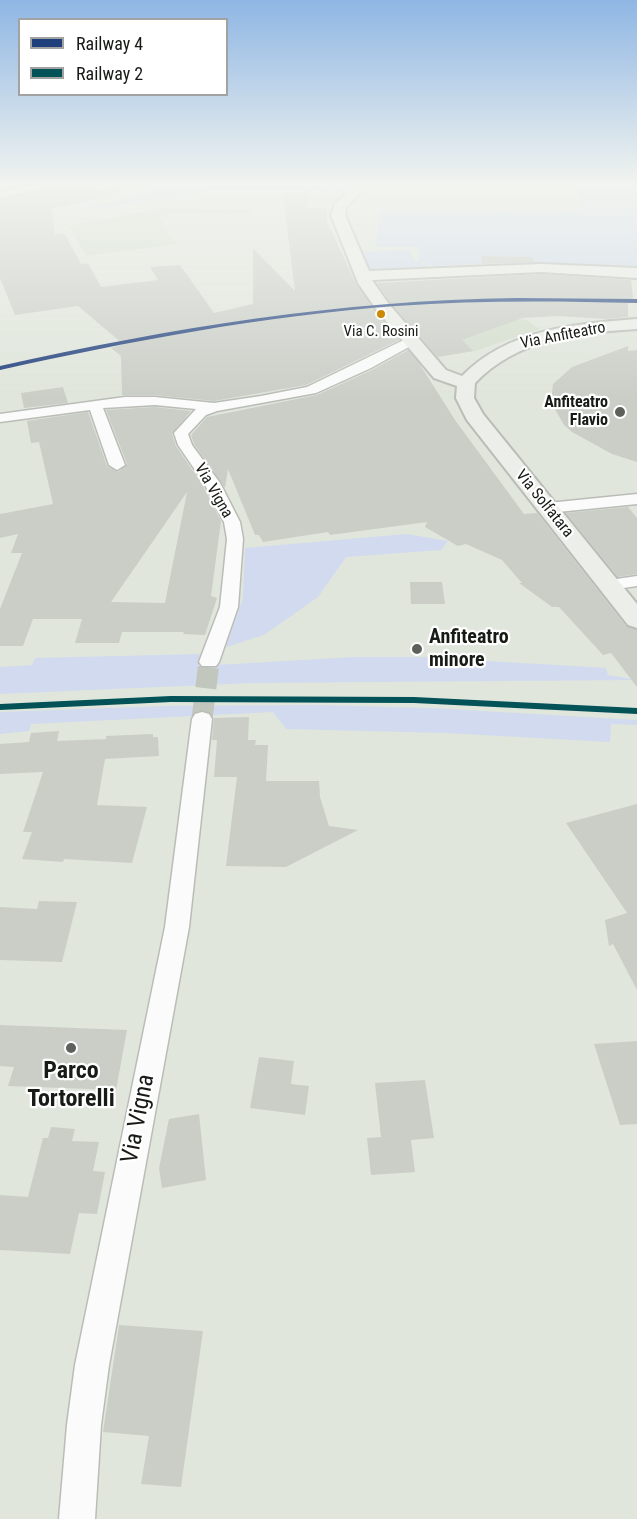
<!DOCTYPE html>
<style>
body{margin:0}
#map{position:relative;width:637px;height:1519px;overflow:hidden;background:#e0e6dc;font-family:"Roboto Condensed",sans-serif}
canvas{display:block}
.legend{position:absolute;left:18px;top:18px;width:210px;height:78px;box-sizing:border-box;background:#fff;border:2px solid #a2a3a1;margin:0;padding:8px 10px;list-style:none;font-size:18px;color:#171a15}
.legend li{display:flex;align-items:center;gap:12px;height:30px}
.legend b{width:30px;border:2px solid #a2a3a1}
</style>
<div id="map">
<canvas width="637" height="1519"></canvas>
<ul class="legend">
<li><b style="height:8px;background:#203f7d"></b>Railway 4</li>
<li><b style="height:8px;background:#025257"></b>Railway 2</li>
</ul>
</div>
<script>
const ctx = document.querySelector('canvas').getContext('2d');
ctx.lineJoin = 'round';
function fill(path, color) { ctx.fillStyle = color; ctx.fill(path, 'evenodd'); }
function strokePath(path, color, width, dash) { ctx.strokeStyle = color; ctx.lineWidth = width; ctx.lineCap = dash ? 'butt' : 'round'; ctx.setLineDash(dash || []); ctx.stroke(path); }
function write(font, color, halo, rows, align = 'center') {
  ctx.font = font + ' "Roboto Condensed",sans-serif'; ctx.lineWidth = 4.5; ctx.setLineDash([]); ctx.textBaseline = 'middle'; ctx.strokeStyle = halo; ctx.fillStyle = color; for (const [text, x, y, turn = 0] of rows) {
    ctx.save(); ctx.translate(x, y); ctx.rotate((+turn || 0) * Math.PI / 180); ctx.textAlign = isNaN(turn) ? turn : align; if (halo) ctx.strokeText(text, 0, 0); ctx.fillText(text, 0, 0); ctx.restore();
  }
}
const built = new Path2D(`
 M163,208L251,209L250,213H172L159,217L168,233L178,244L86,256L69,226Z
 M434,295L458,326L525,319L540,329L475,351L436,357L386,299Z`);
const green = new Path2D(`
 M184,185H349L341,191L213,190L92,210L88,207L157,192L152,189Z
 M576,185H637V266L500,263L434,266L419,261L418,247H376L380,210L581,211Z
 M409,250L414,260L431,266L370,270L361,252Z
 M407,534L448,541L441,550L346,557L318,597L264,635L226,647L243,598L245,548Z
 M200,654L199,666L354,657H421L606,668L608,675L637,680L251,683L0,694V667L32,665L35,658Z
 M316,705L431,708L637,720V725L611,724L610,742L445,733L286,729L273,712L31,724L29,731L0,734V712L164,706Z`);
const building = new Path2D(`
 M55,185H95L94,190L101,193L118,187L119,194L51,209L55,234L64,233L81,264L88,263L101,287L158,280L150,267L180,265L214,313L253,304V248L295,291L283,195H309L308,208H327V221L356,284L399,340L306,385L214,401L155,395H122L121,356L111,348L123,344L78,306L15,315L0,278V200Z
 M481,256L533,257L534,262L482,264Z
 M541,274L631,280L633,299H630V303H628V317L607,319L557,316L523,318L462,340L473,351L438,357L390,302L377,283Z
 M628,346V351L637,350V462L612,454L572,432L564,425L551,402L553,384L572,367Z
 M408,350L419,363L455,420L524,514L537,513L626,626L637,630V687L611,653L603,655L559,607H552L519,583H522L502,560L466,544L458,546L425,527L427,522L330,535L328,532L263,542L259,535H255L228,469L225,488L194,444L191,435L207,417L317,395L372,370Z
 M63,387L68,403L24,408L21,393Z
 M155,407L191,411L172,434L176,446L202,484L221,521L211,596L217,598L205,635L183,634L184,632H122L119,643H75L82,619H33L23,646H0V609L22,553H11L18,534L0,538V514L53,504L39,442L31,443L27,421L88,412L107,466L118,472L127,464L106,410ZM187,492L165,603L111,602Z
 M628,507L637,518V574L618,577L566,513Z
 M410,582H442L445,604H411Z
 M249,717L248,740H256L255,745H268L266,781H319L320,797L329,826L358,830L286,867L226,866L237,777H214L217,740H212L214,718Z
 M59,731L57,741L106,739V736L153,734V737H158L159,756L105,759L97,805L147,807L132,863L64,859L63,862L22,859L32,832H23L43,772L0,774V744L29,742L31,733Z
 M637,804V990L613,944L609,946L605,920L627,913L566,823Z
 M39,901L77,902L62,962L0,960V907L37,909Z
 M0,1025L127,1030L116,1090L8,1086L14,1067L0,1066Z
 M637,1041V1124L620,1125L594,1044Z
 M259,1057L294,1061L291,1084L309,1086L305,1115L250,1108Z
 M425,1080L434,1138L411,1140L415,1172L371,1175L367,1138L381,1137L375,1083Z
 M199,1114L206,1180L162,1188L159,1168L169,1119Z
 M51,1127L75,1129L72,1141L99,1142L93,1171L105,1172L97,1214L79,1213L70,1254L0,1250V1195L28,1197L43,1138H48Z
 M119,1325L203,1331L181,1487L141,1484L149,1436L103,1432Z`);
const streetTunnel = new Path2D(`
 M202,719L209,662`);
const street = new Path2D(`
 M34,185H53L0,198V192Z
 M99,185H118L100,191L95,188Z
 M412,336L416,337L418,340L416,343L371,368L316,393L217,411L206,415L188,434L192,445L220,483L240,522L243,539L238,607L219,662L216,666H202L199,662L220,607L227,539L224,522L204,483L178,445L174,433L196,409L155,405L103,408L125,465L117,470L109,465L90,410L0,422V414L125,397H155L214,403L261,396L307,387Z
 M637,494V504L548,513L540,508L548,503Z
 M637,576V586L609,590L603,589L600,585L603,581Z
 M202,712L209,714L212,719L189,927L109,1365L101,1425L95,1519H59L67,1425L75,1365L165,927L192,719L195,714Z`);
const secondary = new Path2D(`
 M354,185H367L346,208L345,215L369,271L541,264L637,268V278L541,272L372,280L388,303L446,370L462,376C508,329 574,324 637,319V329C578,333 518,338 475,383L474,398L483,414L637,604V628L628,625L467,420L456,398L457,386L434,378L376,309L358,283L331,215L335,204Z`);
const rail1 = new Path2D(`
 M516,298L637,299V303C557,301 476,300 396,306C262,316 131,341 0,370V366C170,328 341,300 516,298Z`);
const rail2 = new Path2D(`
 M171,696L414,697L637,708V714L414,703L171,702L0,710V704Z`);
const markers = [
 [381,314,5,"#ca8a04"],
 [620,412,6,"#5d615b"],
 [417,649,6,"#5d615b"],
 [71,1048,6,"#5d615b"]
];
const farBusnames = [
 ["Via C. Rosini",381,332]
];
const farStreetnames = [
 ["Via Anfiteatro",563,336,-11],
 ["Via Vigna",213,491,60],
 ["Via Solfatara",544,504,51]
];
const farPoinames = [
 ["Anfiteatro",608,403],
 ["Flavio",608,421]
];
const poiNames = [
 ["Anfiteatro",429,638],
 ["minore",429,661]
];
const nearPoinames = [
 ["Parco",71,1072],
 ["Tortorelli",71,1100]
];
const nearStreetnames = [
 ["Via Vigna",139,1119,-79]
];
fill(built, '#d3ddcd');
fill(green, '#d1daef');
fill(building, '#cacec7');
strokePath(streetTunnel, '#c2c7be', 21, [21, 10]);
strokePath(street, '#babdb7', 3);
strokePath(secondary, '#babdb7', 4);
fill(street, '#fafbfa');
fill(secondary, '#eceeea');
fill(rail1, '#203f7d');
fill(rail2, '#025257');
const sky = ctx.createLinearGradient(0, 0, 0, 398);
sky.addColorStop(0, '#8fb6e4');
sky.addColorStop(0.46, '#f1f4ef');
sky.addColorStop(1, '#f1f4ef00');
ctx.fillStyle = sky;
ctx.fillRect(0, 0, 637, 398);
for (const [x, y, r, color] of markers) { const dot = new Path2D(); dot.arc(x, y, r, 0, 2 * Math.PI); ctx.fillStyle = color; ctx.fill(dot); strokePath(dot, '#fff', 2); }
write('15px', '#171a15', '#fff', farBusnames);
write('16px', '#171a15', '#fff', farStreetnames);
write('bold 16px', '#171a15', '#fff', farPoinames, 'right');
write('bold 20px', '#171a15', '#fff', poiNames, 'left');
write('bold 24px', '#171a15', '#fff', nearPoinames);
write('24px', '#171a15', '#fff', nearStreetnames);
</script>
